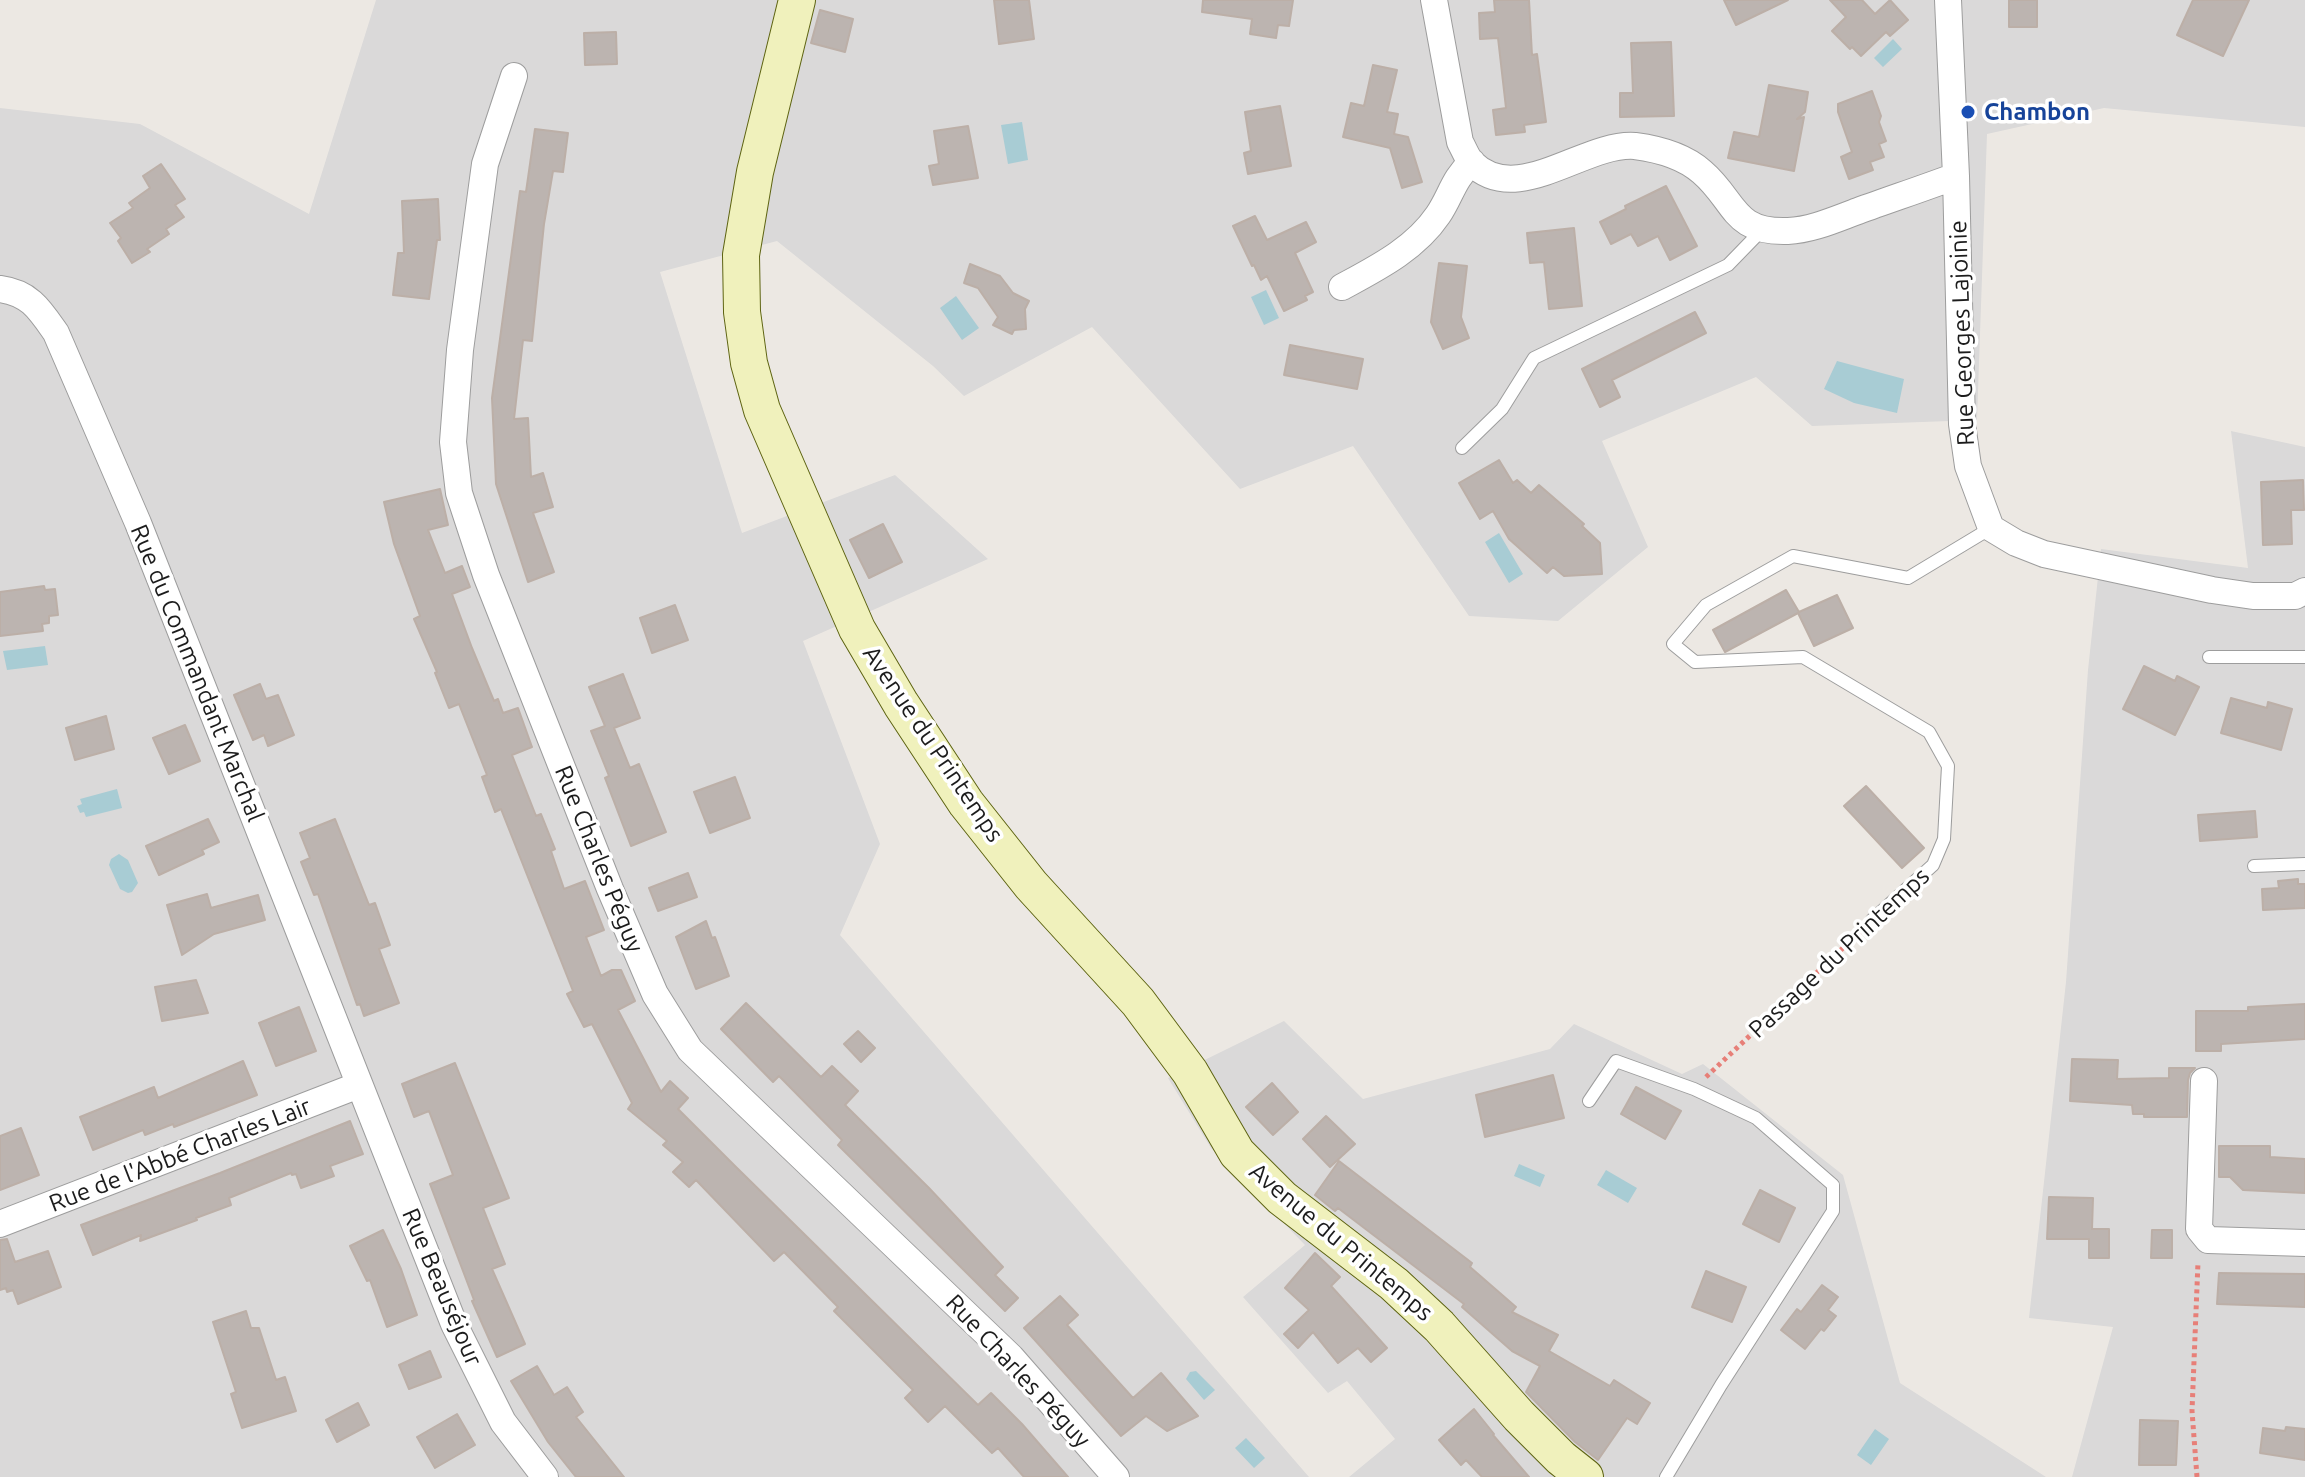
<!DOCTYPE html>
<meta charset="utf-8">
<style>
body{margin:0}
canvas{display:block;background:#ece8e3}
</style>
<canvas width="2305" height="1477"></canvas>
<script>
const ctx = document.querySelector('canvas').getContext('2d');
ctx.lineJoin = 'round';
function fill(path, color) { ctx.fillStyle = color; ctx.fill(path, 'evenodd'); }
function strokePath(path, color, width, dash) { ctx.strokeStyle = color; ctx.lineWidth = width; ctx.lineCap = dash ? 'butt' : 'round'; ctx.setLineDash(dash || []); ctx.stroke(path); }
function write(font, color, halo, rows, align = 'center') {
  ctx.font = font + ' Ubuntu,sans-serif'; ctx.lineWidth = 7; ctx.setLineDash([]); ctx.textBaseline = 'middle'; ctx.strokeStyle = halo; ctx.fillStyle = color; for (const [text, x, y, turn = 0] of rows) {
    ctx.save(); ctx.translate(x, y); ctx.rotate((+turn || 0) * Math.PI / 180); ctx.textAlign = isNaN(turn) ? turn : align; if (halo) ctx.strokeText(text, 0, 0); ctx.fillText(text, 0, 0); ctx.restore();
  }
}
const residential = new Path2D(`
 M376,0H2305V127L2104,108L1987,134L1977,420L1812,426L1756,377L1602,441L1648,547L1558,621L1469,616L1353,446L1240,489L1092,327L964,396L933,366L777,241L660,272L742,533L895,475L988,559L803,641L880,844L840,935L1309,1477H0V108L140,124L309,214Z
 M2231,431L2305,447V1477H2072L2113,1327L2029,1318L2066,982L2088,670L2101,549L2248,568Z
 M1284,1021L1363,1099L1550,1049L1574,1024L1682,1074L1703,1064L1843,1175L1900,1383L2046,1477H1349L1395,1439L1347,1381L1328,1393L1243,1297L1305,1245L1211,1148L1168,1078Z`);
const water = new Path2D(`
 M1893,39L1902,49L1883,67L1874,58Z
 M1022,122L1028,160L1008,164L1001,125Z
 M1266,290L1279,318L1264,325L1251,297Z
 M956,296L979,328L962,340L940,308Z
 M1837,361L1904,379L1897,413L1854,403L1824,389Z
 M1499,533L1523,574L1509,583L1485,542Z
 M45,646L48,665L7,670L3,651Z
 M117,789L122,808L86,817L84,812L80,813L77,806L82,804L80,799Z
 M119,854L128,860L138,883L132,892L128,893L120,889L109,865L111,859Z
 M1519,1164L1545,1175L1540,1187L1514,1176Z
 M1606,1170L1637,1188L1628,1203L1597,1185Z
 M1196,1371L1215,1390L1204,1400L1186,1379L1190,1372Z
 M1875,1429L1889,1439L1871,1465L1857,1455Z
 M1246,1438L1265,1458L1254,1468L1235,1448Z`);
const building = new Path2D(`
 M994,0H1029L1034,39L999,44Z
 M1203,0H1293L1289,26L1278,25L1276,38L1250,34L1252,19L1202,12Z
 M1494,0H1529L1532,55L1537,54L1546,122L1524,125L1525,132L1496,135L1493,110L1506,108L1498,38L1480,39L1479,13L1495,12Z
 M1724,0H1788L1736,25Z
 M1830,0H1862L1875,14L1890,0L1908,20L1890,36L1886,32L1861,56L1852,47L1850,49L1832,31L1846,17Z
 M2009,0H2037V27H2009Z
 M2193,0H2249L2223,56L2177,35Z
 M820,10L853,19L845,52L811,43Z
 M616,32L617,64L585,65L584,33Z
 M1671,42L1674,116L1620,117V93H1633L1631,43Z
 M1373,65L1397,70L1387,112L1398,114L1394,134L1408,137L1422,182L1402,188L1390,148L1343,137L1351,103L1364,106Z
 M1769,85L1808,92L1805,112L1797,119L1804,117L1794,171L1728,158L1734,132L1759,137Z
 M1872,91L1881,116L1879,122L1886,141L1879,144L1884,157L1870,162L1873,170L1849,179L1841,157L1852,152L1838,112V104Z
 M1280,106L1291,166L1248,174L1244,153L1251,151L1245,112Z
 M968,126L978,178L933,185L929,166L939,164L934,131Z
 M535,129L568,133L563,172L553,171L544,224L532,341L523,340L514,419L528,418L531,477L543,473L553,507L533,513L554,572L528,582L496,484L492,398L520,191L526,192Z
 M161,164L185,199L175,205L184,217L166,229L169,234L147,249L150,252L132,263L118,241L121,238L110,223L133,208L129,203L150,188L143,176Z
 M1666,186L1697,246L1670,260L1658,236L1638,246L1631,234L1611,244L1600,222L1626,209L1625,206Z
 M438,199L440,240H437L429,299L393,295L398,253H404L402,201Z
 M1255,216L1267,240L1306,222L1316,242L1295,253L1313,292L1305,296L1307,300L1284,311L1267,276L1261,280L1254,265L1252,266L1233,226Z
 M1574,228L1582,306L1549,309L1544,262L1530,263L1527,233Z
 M1439,263L1467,266L1461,317L1469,338L1443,349L1431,322Z
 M970,264L1000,276L1013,293L1029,301L1025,309L1026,329L1014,330L1012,334L993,325L998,317L978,288L964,283Z
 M1695,312L1706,333L1612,380L1620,397L1600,407L1582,369Z
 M1290,345L1363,359L1357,389L1284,375Z
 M1499,460L1513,483L1517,480L1531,493L1539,485L1584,524L1582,526L1600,543L1602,574L1564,576L1553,567L1547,573L1509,539L1493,511L1480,519L1459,483Z
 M2303,480L2304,510H2291L2292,544L2263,545L2261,482Z
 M440,489L448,525L428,530L445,573L462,566L470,587L452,594L472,648L494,701L498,699L503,713L518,708L532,747L512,755L536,816L541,814L555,849L551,851L564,889L585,881L604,930L586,937L601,976L612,970H621L635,1001L618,1010L661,1092L670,1081L688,1098L678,1109L735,1166L978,1405L991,1393L1022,1424L1068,1477H1024L998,1448L992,1453L945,1406L928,1422L905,1398L913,1390L834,1311L838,1307L784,1252L774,1261L696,1180L689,1187L673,1172L683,1162L663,1145L667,1141L628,1109L632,1103L592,1024L584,1027L567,994L573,991L501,809L495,812L482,777L487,775L459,704L449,708L435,673L437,672L414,619L420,616L394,544L384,502Z
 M883,524L902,562L869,578L850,540Z
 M44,586L45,590L55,589L58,615L49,616V623L42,624L43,631L0,636V592Z
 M1786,590L1799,612L1837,595L1853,628L1814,646L1798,613L1725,652L1713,630Z
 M675,605L688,640L652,653L640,618Z
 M2144,666L2175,681L2177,676L2199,687L2175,735L2123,709Z
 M623,674L640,718L614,728L630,768L639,764L666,832L631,846L605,778L609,776L591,731L605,726L589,687Z
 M260,684L266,699L278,695L294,735L268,746L264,735L253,740L234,695Z
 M2231,698L2267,708L2268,702L2292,709L2281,750L2221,733Z
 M106,716L114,749L75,760L66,728Z
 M185,725L200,761L169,774L153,738Z
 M735,777L750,818L710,833L694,792Z
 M1866,786L1924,848L1902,868L1844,806Z
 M2255,811L2257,837L2200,841L2198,815Z
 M208,819L219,842L202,850L204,854L159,875L146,846Z
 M335,819L369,905L375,903L390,945L379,949L399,1003L364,1016L360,1004L357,1005L318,894L314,895L301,862L310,858L300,833Z
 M688,873L697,897L658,911L649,888Z
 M2298,879V884H2305V908L2263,910L2262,889L2279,888L2278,881Z
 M207,894L211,908L258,895L265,920L214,934L182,955L167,905Z
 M706,921L712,938L715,937L729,976L696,989L676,937Z
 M196,980L208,1013L162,1021L155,987Z
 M746,1003L821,1077L832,1066L858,1091L845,1105L929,1188L1003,1267L995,1275L1018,1298L1005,1311L838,1145L842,1140L779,1076L773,1082L721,1029Z
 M2305,1004V1039L2221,1044V1051H2196V1011H2248V1007Z
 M299,1007L316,1051L276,1066L259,1023Z
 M858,1031L875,1048L861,1062L844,1044Z
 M2072,1059L2118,1060L2117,1079L2169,1078V1068H2195L2190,1073L2188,1080L2187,1117H2144V1114H2133L2132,1105L2070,1101Z
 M243,1061L257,1095L174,1127L173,1124L145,1135L143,1130L93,1150L80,1117L154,1087L158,1098Z
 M455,1063L509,1198L483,1208L505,1264L492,1269L525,1344L497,1357L472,1301L474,1300L430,1184L453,1175L429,1111L414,1117L402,1084Z
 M1553,1075L1564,1118L1485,1137L1476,1095Z
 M1272,1083L1298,1112L1273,1135L1246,1107Z
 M1636,1087L1681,1111L1665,1139L1621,1114Z
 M1326,1116L1355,1144L1330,1167L1303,1139Z
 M350,1121L363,1154L330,1166L334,1176L301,1188L296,1174L292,1175L291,1173L229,1198L231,1205L196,1218L197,1220L140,1241L141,1235L93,1255L81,1225L220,1173Z
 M21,1128L39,1175L0,1190V1136Z
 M2219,1146H2270V1157L2305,1159V1193L2243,1190L2230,1177H2219Z
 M1339,1161L1472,1263L1470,1267L1516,1307L1512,1312L1558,1335L1549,1351L1610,1386L1614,1380L1650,1403L1637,1424L1627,1418L1598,1460L1575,1442L1526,1392L1540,1366L1512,1351L1462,1307L1464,1304L1338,1208L1335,1211L1315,1195Z
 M1760,1190L1795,1208L1779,1242L1743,1224Z
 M2049,1197L2093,1198L2092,1229H2109V1258H2089V1239H2047Z
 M383,1230L401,1269L417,1315L387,1327L370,1280L367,1281L350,1246Z
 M2152,1230H2172V1258H2151Z
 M7,1239L15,1262L48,1251L61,1287L18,1304L13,1290L7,1292L6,1288L0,1290V1240Z
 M1315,1253L1340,1277L1331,1286L1387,1348L1371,1362L1358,1348L1338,1363L1313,1332L1298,1348L1284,1334L1309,1310L1285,1288Z
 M1706,1271L1746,1287L1732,1322L1692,1307Z
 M2219,1273L2305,1274V1307L2217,1304Z
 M1822,1285L1838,1297L1828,1310L1836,1316L1824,1331L1821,1329L1805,1349L1781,1330L1797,1309L1801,1312Z
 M1060,1296L1078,1315L1067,1325L1133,1398L1161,1373L1198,1416L1167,1431L1146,1416L1121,1436L1024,1328Z
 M246,1311L251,1328H259L276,1380L285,1377L296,1411L242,1428L231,1394L236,1392L213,1322Z
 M430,1351L441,1377L409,1389L399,1365Z
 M537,1366L554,1395L567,1387L583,1412L576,1417L624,1477H576L548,1442L511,1381Z
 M358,1403L369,1425L337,1442L326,1420Z
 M1474,1409L1494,1434L1493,1435L1529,1477H1482L1466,1460L1461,1465L1439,1440Z
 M457,1414L475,1445L435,1468L417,1437Z
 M2140,1420L2178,1421L2176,1465H2139Z
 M2286,1427L2305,1429V1460L2260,1453L2263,1428L2285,1431Z`);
const path = new Path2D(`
 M1706,1077L1862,930
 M2197,1477L2192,1411L2198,1262`);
const lane = new Path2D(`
 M1462,448L1502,409L1534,358L1728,265L1762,230
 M2209,657H2305
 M2254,866L2305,864
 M1872,920L1933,865L1944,839L1948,766L1929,732L1803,657L1695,662L1673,644L1706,605L1793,556L1908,578L1991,528
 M1589,1101L1616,1061L1694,1089L1756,1118L1833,1185V1211L1721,1385L1666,1477`);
const street = new Path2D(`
 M1434,0L1460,142C1464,149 1467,158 1472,163C1517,208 1584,142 1635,146C1658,149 1684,156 1702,172C1736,201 1732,233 1788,231C1812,230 1836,219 1858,211C1891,199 1924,188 1956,176
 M1948,0L1956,176L1962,424L1968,466L1991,528L2016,543L2044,554L2212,590L2253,596H2295L2305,591
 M514,76L485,164L460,350L453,442L459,493L486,575L610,889L655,994L690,1050L1011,1357L1116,1477
 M1342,287C1377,268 1415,249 1438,215C1451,196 1453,179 1472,162
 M0,289C30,293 40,310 56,333L138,523L454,1324L503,1422L545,1477
 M2204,1081L2199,1229L2208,1240L2305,1243
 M0,1224L359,1085`);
const secondary = new Path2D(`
 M797,0L755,172L741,255L742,312L749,363L762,410L857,629L901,704L966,803L1031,885L1138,1002L1190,1072L1237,1153L1282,1198L1394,1284L1439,1326L1519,1416L1561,1458L1585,1477`);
const markers = [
 [1968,112,8,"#1a4fb4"]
];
const transitNames = [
 ["Chambon",1984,112]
];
const streetNames = [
 ["Rue Georges Lajoinie",1962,333,-92],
 ["Rue du Commandant Marchal",197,673,68],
 ["Avenue du Printemps",933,744,56],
 ["Rue Charles Péguy",599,859,68],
 ["Passage du Printemps",1839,953,-43],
 ["Rue de l'Abbé Charles Lair",180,1155,-21],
 ["Avenue du Printemps",1341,1242,40],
 ["Rue Beauséjour",442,1287,67],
 ["Rue Charles Péguy",1018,1371,47]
];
fill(residential, '#dad9d9');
fill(water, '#a8ccd4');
fill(building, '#bcb4b0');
strokePath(building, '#bcafa7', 2);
strokePath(lane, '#9d9d9d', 14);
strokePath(street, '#9d9d9d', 28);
strokePath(secondary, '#5e6412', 38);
strokePath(path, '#e77f78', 5, [4, 4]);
strokePath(lane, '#fff', 12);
strokePath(street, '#fff', 26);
strokePath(secondary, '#f0f1bc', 36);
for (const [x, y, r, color] of markers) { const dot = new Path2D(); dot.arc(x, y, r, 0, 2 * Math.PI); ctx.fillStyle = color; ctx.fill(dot); strokePath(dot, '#fff', 3); }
write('bold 24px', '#164399', '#fff', transitNames, 'left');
write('24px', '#1c1c1c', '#fff', streetNames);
</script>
